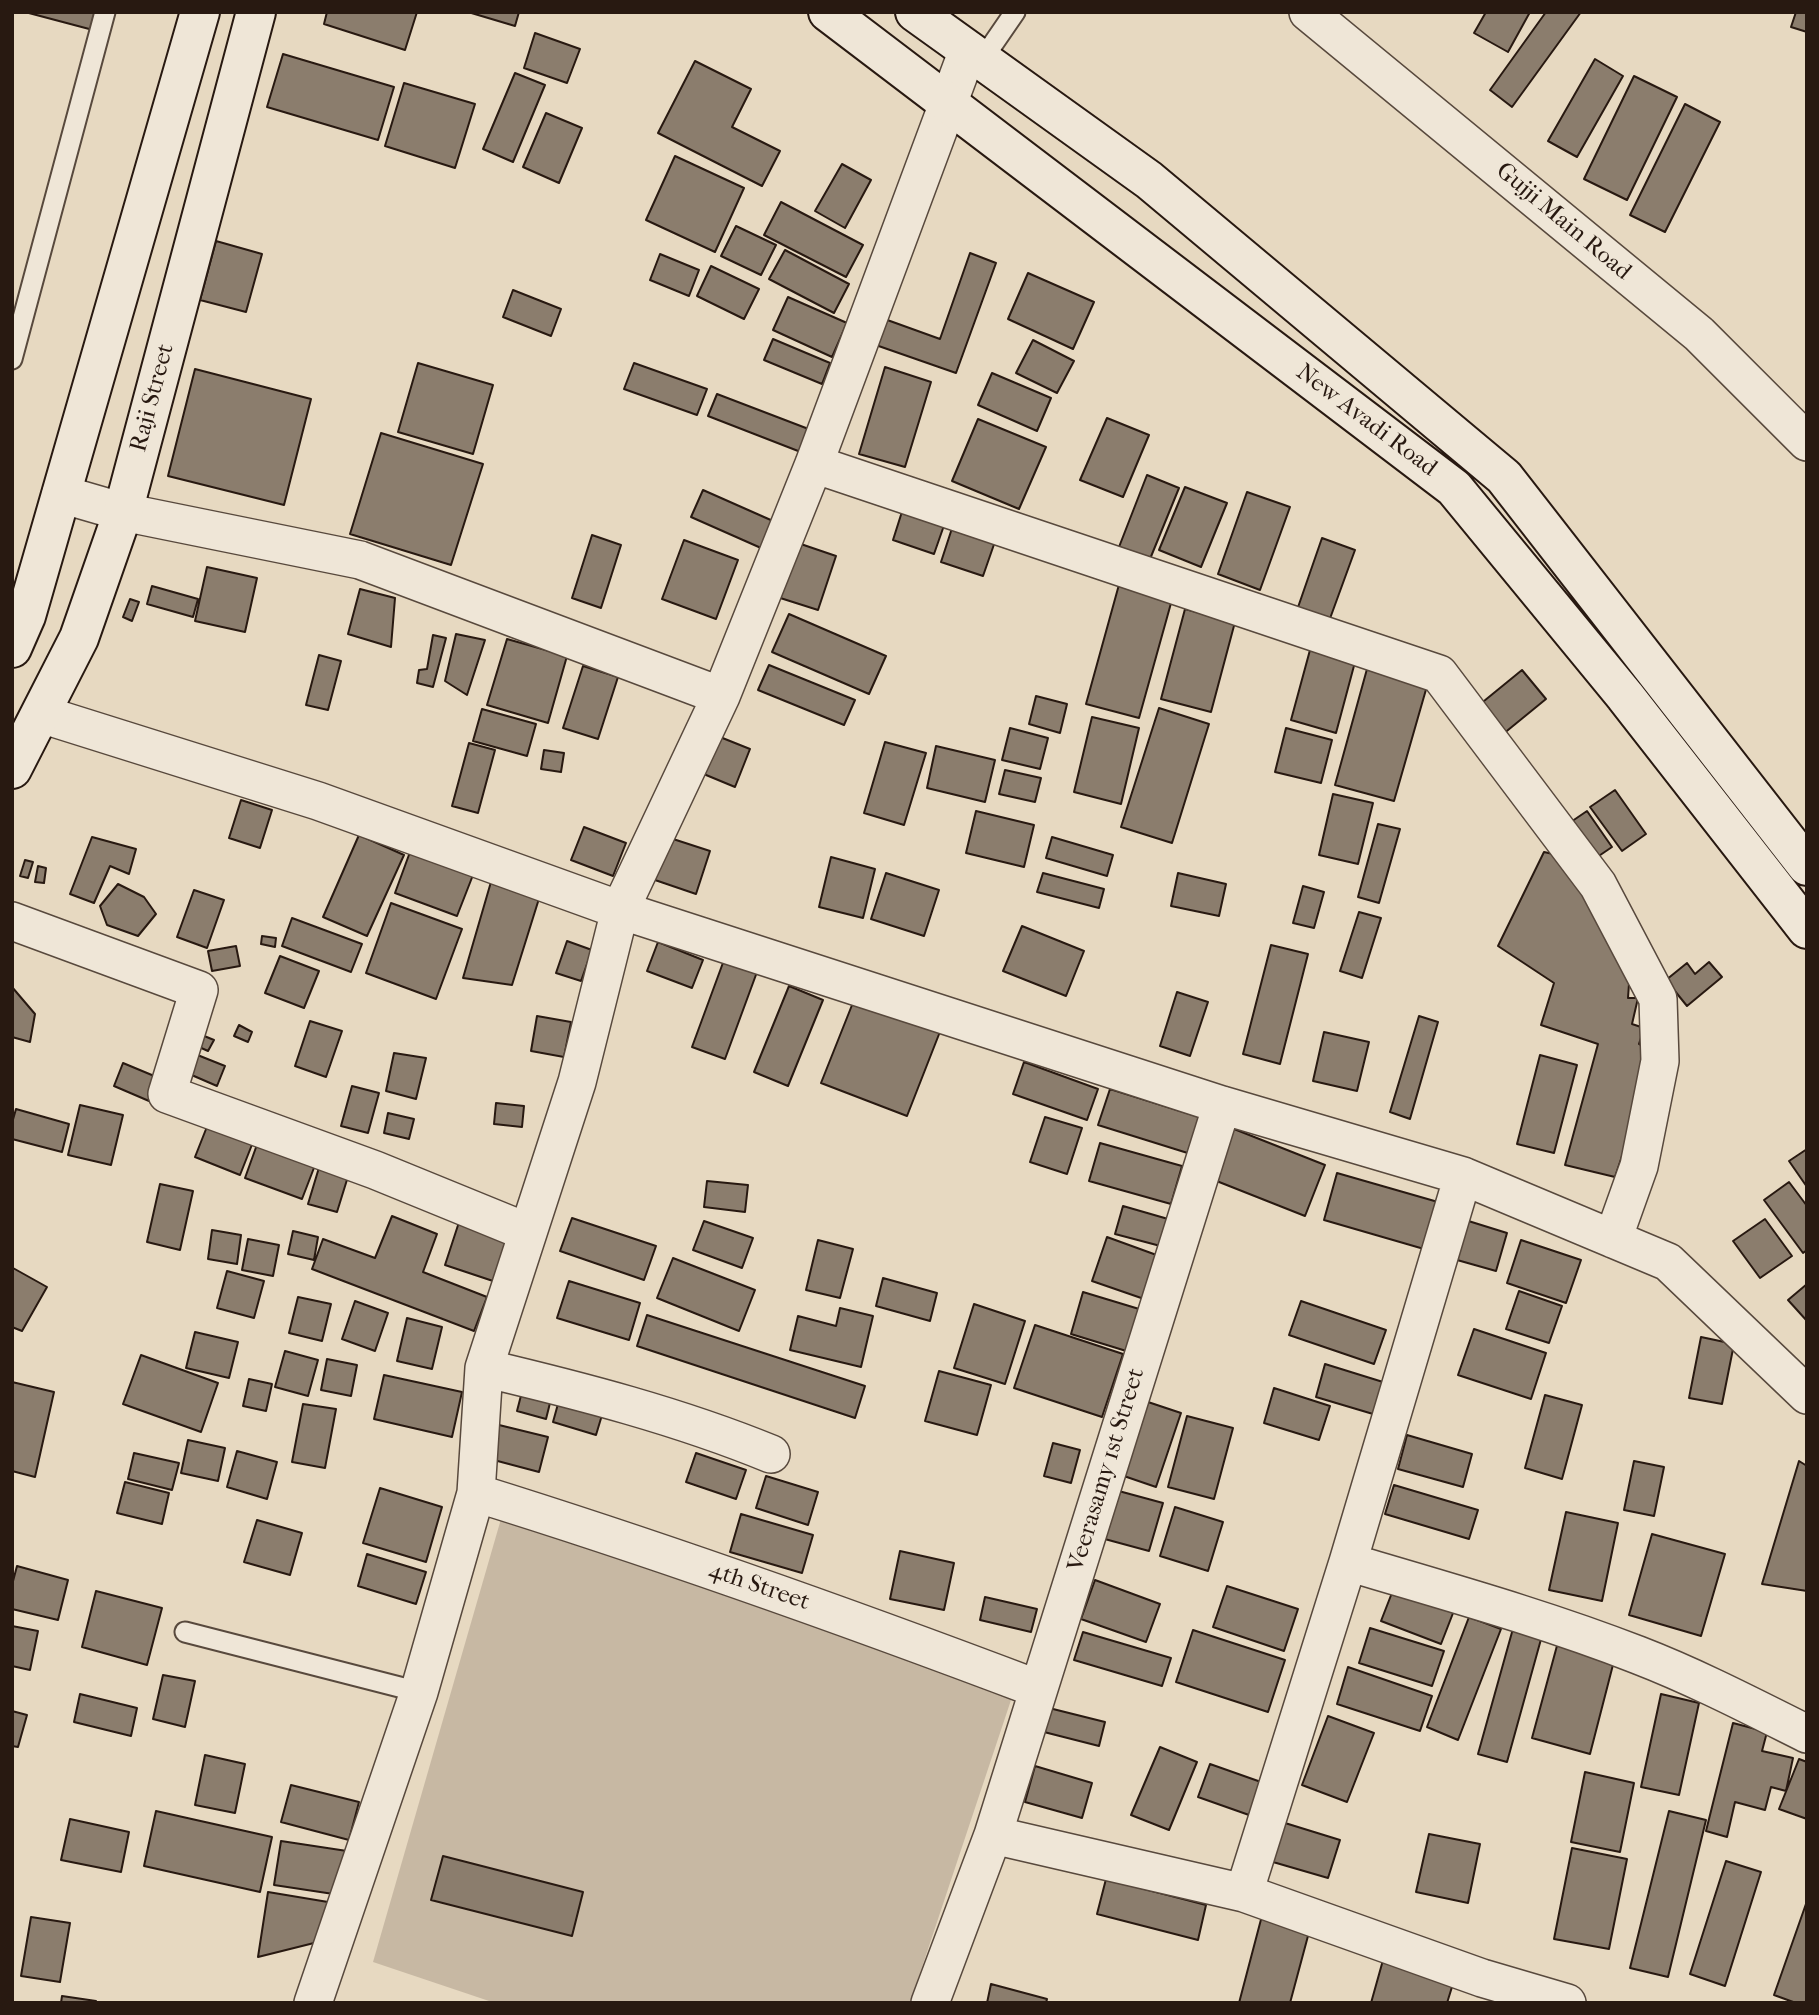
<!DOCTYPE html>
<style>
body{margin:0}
#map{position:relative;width:1819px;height:2015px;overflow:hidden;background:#e7d9c1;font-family:"IM FELL French Canon",serif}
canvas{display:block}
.frame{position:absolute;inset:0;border:14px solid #281911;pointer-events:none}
</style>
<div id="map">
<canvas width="1819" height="2015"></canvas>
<div class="frame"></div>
</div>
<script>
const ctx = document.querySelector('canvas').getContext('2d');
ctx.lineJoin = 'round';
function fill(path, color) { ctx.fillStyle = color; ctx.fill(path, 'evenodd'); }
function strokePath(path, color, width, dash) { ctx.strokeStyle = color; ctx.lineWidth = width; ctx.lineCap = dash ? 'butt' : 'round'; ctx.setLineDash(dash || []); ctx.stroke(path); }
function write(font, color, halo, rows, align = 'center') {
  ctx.font = font + ' "IM FELL French Canon",serif'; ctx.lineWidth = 7; ctx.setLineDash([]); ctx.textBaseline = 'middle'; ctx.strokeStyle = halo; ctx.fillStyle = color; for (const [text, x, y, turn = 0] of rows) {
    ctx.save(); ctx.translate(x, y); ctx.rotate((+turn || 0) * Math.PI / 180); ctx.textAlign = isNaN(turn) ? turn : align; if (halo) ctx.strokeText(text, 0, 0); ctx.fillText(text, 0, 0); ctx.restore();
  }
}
const green = new Path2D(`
 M503,1512L1013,1694L910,2003H495L373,1962Z`);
const building = new Path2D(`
 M25,12H97L93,30Z
 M327,12H417L405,50L324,24Z
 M468,12H519L515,26Z
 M1486,12H1530L1508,52L1474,33Z
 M1546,12H1581L1512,107L1490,90Z
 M1796,12H1807V32L1791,27Z
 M535,33L580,49L567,83L524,68Z
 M283,54L394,87L378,140L267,107Z
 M1595,59L1623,76L1577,157L1548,141Z
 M695,61L751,89L732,127L780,151L762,186L658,133Z
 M515,73L545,85L513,162L483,149Z
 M1634,76L1677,97L1627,200L1584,179Z
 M404,83L475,104L455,168L385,146Z
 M1685,104L1720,122L1665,232L1630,215Z
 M546,113L582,128L559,183L523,167Z
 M675,156L744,188L715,252L646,220Z
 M842,164L871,180L845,228L815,211Z
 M781,202L863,245L846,277L764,235Z
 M736,226L776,245L761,275L721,256Z
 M216,241L262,254L246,312L200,300Z
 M785,250L849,284L834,313L769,279Z
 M970,253L996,263L956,373L870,343L879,317L940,339Z
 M660,254L699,270L689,296L650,280Z
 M711,266L759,289L744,319L697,296Z
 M1028,273L1094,302L1073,349L1008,319Z
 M513,290L561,309L551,336L503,317Z
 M788,297L847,323L832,357L773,330Z
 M773,339L830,363L822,384L764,360Z
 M1033,340L1074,361L1057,393L1016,373Z
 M418,363L493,385L473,454L398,432Z
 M634,363L707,389L697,415L624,389Z
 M885,367L931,382L905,467L859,454Z
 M195,369L311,399L284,505L168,476Z
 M992,373L1051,398L1037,431L978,405Z
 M717,394L819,433L811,456L708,416Z
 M1107,418L1149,435L1123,497L1080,480Z
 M978,419L1046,447L1019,509L952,481Z
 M381,433L483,464L451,565L350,534Z
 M1147,475L1179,488L1150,559L1119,547Z
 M1185,487L1227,503L1201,567L1159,550Z
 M703,490L773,521L761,548L691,517Z
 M1247,492L1290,507L1260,590L1218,574Z
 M906,499L948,514L934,554L893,540Z
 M956,516L999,530L983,576L941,562Z
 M592,535L621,545L601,608L572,598Z
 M1322,538L1355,550L1328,624L1296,613Z
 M684,540L738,560L716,619L662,599Z
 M792,541L836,556L818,610L774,596Z
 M207,567L257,578L245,632L195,621Z
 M1120,581L1173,596L1139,718L1086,704Z
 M152,586L198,599L193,617L147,604Z
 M360,589L395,598L391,647L348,634Z
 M130,599L139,602L132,621L123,617Z
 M1185,609L1235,622L1211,712L1161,699Z
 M789,614L886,656L869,694L772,652Z
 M456,634L485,640L467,695L445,681Z
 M433,635L446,638L433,687L417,683L419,670L427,669Z
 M507,639L567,656L548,723L487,705Z
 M1310,650L1355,662L1336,733L1291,720Z
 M319,655L341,661L328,710L306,705Z
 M769,665L855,700L844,725L758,690Z
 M583,666L618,677L598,739L563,728Z
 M1367,669L1427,686L1394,801L1335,785Z
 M1522,670L1546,699L1497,739L1473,710Z
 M1036,696L1067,704L1060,733L1029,724Z
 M1159,708L1209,724L1172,843L1121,827Z
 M482,709L536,724L527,756L473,741Z
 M1092,717L1139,728L1121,804L1074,792Z
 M1010,728L1048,738L1040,769L1002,760Z
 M1286,728L1332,740L1321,783L1275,772Z
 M710,733L750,749L735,787L694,770Z
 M885,742L926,753L904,825L864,813Z
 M469,743L495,750L478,813L452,806Z
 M936,746L995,760L985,802L927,788Z
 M544,750L564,753L561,772L541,769Z
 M1005,770L1041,778L1035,802L999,794Z
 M1615,790L1646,834L1622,851L1590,807Z
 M1333,794L1373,803L1358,864L1319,855Z
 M241,800L272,810L260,848L229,838Z
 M976,811L1034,825L1024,867L966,853Z
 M1587,811L1612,847L1587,864L1562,828Z
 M1378,824L1400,829L1379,903L1358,897Z
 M584,827L626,843L613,876L571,860Z
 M359,835L404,855L367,936L323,917Z
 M92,837L136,849L129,874L110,866L94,903L70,894Z
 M1052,837L1113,855L1107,876L1046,858Z
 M670,838L710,851L696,894L655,880Z
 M410,852L473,875L457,916L395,893Z
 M1544,852L1562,856L1631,955L1628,998H1638L1632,1024L1644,1028L1639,1044L1650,1051L1654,1061L1615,1177L1565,1165L1598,1044L1541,1025L1554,983L1498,946Z
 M831,857L875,869L863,918L819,907Z
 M25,860L33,862L28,878L20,876Z
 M38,866L46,868L44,883L35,882Z
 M886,873L939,890L924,936L871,919Z
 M1043,873L1104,889L1099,908L1037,892Z
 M1178,873L1226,884L1219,916L1171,906Z
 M493,875L542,889L512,985L463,978Z
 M118,884L144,897L156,914L138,936L107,925L100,906Z
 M1303,886L1324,892L1314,928L1293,923Z
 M194,890L224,900L207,948L177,937Z
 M391,903L462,929L436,999L366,973Z
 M1359,912L1381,918L1362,978L1340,971Z
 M292,918L362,944L351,972L282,946Z
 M1022,926L1084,951L1066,996L1003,971Z
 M262,936L276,938L275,947L261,944Z
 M567,941L592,950L581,981L556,973Z
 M658,942L703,960L692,988L647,971Z
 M1271,945L1308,954L1280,1064L1243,1054Z
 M236,946L240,966L212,971L208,951Z
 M280,956L319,971L304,1008L265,993Z
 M724,960L757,972L725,1059L692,1047Z
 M1709,962L1722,977L1687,1006L1666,980L1687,963L1695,974Z
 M789,986L823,1000L788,1086L754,1072Z
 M12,987L35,1014L30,1042L12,1037Z
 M858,990L943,1024L907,1116L821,1083Z
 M1177,992L1208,1002L1190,1056L1160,1046Z
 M537,1016L571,1022L564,1057L531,1051Z
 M1419,1016L1438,1022L1410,1119L1390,1112Z
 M310,1021L342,1031L326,1077L295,1066Z
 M239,1025L252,1032L248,1042L234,1036Z
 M192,1031L214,1040L208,1051L188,1042Z
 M1324,1032L1369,1042L1357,1091L1313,1081Z
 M394,1053L426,1058L416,1099L386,1091Z
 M195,1054L225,1066L217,1086L187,1073Z
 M1540,1055L1577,1065L1554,1153L1517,1144Z
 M1024,1062L1098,1089L1087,1120L1013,1094Z
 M123,1063L159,1078L149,1101L114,1086Z
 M352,1086L379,1093L368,1133L341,1126Z
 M1110,1089L1206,1119L1194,1155L1098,1125Z
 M496,1103L524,1106L522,1127L494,1124Z
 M80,1105L123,1115L111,1165L68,1155Z
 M16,1109L69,1124L62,1152L12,1139V1123Z
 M388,1113L414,1119L409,1139L384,1133Z
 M1045,1117L1082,1128L1067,1174L1030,1162Z
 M210,1119L255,1137L240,1175L195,1157Z
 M1229,1127L1325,1165L1305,1216L1209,1178Z
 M259,1139L317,1160L302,1199L245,1178Z
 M1100,1143L1182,1166L1171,1204L1089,1181Z
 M1807,1149V1187L1789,1161Z
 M321,1161L350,1170L337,1212L308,1204Z
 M1337,1173L1438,1202L1424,1249L1324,1220Z
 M707,1181L748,1185L745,1212L704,1207Z
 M1789,1182L1807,1206V1250L1803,1253L1764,1200Z
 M160,1184L193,1191L180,1250L147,1242Z
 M1123,1206L1175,1221L1168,1248L1115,1234Z
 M392,1216L437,1234L423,1272L487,1297L474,1331L312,1269L323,1239L375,1258Z
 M461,1216L515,1234L499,1283L445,1265Z
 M572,1218L656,1246L644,1280L560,1251Z
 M1462,1219L1507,1233L1496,1271L1450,1258Z
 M1765,1219L1792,1256L1760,1278L1733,1241Z
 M704,1221L753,1238L742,1268L693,1250Z
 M212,1230L241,1235L237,1264L208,1259Z
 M293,1231L318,1237L314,1260L288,1254Z
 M1107,1237L1162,1257L1147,1300L1092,1281Z
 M248,1239L279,1245L273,1276L242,1270Z
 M818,1240L853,1249L840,1298L806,1290Z
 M1521,1240L1581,1260L1566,1303L1507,1283Z
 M673,1258L755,1290L739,1331L657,1298Z
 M13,1268L47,1287L22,1331L12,1327Z
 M227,1271L264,1281L254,1318L217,1308Z
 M883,1278L937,1293L930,1321L876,1306Z
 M569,1281L640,1303L629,1340L557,1318Z
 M1807,1284V1321L1788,1300Z
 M1519,1291L1562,1306L1549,1343L1506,1329Z
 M1083,1292L1149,1312L1136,1354L1071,1334Z
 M298,1297L331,1304L322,1341L289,1333Z
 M355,1301L388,1313L375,1351L342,1339Z
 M1301,1301L1386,1330L1374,1364L1289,1335Z
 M974,1304L1025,1321L1005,1384L954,1368Z
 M840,1308L873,1316L861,1367L790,1350L798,1316L836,1326Z
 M647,1315L865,1386L855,1418L637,1346Z
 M407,1318L442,1327L432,1369L397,1361Z
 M1035,1325L1123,1354L1102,1417L1014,1388Z
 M1474,1329L1546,1353L1531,1399L1458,1375Z
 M195,1332L238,1342L229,1378L186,1368Z
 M1701,1337L1734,1344L1722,1404L1689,1398Z
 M285,1351L318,1360L308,1396L275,1387Z
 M141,1355L218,1383L201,1432L123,1404Z
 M327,1359L357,1365L351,1396L321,1390Z
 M1325,1364L1383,1382L1373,1414L1316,1397Z
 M939,1371L991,1385L977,1435L925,1421Z
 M384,1375L462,1392L452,1437L374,1419Z
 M249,1379L272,1384L266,1411L243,1406Z
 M525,1380L554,1387L546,1419L517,1411Z
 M12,1382L54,1392L35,1477L12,1471Z
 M1274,1388L1330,1406L1319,1440L1264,1423Z
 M561,1393L605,1405L596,1435L553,1422Z
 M1545,1395L1582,1405L1562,1479L1525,1468Z
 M1142,1400L1181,1413L1156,1487L1118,1474Z
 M303,1404L336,1409L325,1468L292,1462Z
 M1187,1416L1233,1428L1214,1499L1168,1487Z
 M499,1425L548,1437L539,1472L490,1459Z
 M1407,1435L1472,1454L1463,1487L1398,1469Z
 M188,1440L225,1448L218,1481L181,1473Z
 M1053,1443L1080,1450L1071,1483L1044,1476Z
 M237,1451L277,1462L267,1499L227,1487Z
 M134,1453L179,1463L172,1490L128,1479Z
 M696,1453L746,1470L736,1499L686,1482Z
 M1634,1461L1664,1467L1654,1516L1624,1510Z
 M1799,1461L1807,1466V1591L1762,1584Z
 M766,1476L818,1492L808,1525L756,1508Z
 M125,1482L169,1493L162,1524L117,1513Z
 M1394,1485L1478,1510L1469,1539L1385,1514Z
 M380,1488L442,1507L426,1562L363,1543Z
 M1115,1490L1163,1503L1149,1551L1101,1538Z
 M1175,1507L1223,1522L1208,1571L1160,1556Z
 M1566,1512L1618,1523L1602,1601L1549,1590Z
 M741,1514L813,1535L802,1573L730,1552Z
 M257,1520L302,1533L290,1575L244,1562Z
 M1652,1534L1725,1554L1701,1636L1629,1615Z
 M900,1551L954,1563L944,1610L890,1599Z
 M367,1554L426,1572L416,1604L358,1586Z
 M17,1566L68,1580L58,1620L12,1609V1585Z
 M1095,1580L1160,1604L1146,1642L1081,1619Z
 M1395,1585L1455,1608L1441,1644L1381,1621Z
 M1227,1586L1298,1609L1284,1651L1213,1627Z
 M96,1591L162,1608L147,1665L82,1647Z
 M985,1597L1037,1609L1031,1632L980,1620Z
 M1469,1617L1501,1629L1458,1740L1427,1727Z
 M1514,1625L1543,1632L1507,1762L1478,1754Z
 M12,1626L38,1631L30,1670L12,1666Z
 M1370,1628L1444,1651L1432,1686L1359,1663Z
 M1193,1630L1285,1660L1268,1712L1176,1682Z
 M1083,1632L1171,1658L1162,1686L1074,1660Z
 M1558,1642L1615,1657L1590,1754L1532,1738Z
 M1348,1667L1432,1696L1420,1731L1337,1704Z
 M163,1675L195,1681L185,1727L153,1719Z
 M80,1694L137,1708L131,1736L74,1722Z
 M1661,1694L1699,1703L1679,1795L1641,1787Z
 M1049,1708L1105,1722L1099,1746L1044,1732Z
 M12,1711L27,1715L18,1747L12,1746Z
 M1328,1716L1374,1733L1347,1802L1302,1785Z
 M1733,1723L1767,1732L1762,1751L1793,1758L1786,1791L1771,1787L1765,1810L1735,1802L1727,1837L1706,1831Z
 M1160,1747L1197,1762L1169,1830L1131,1815Z
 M205,1755L245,1764L235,1813L195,1805Z
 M1799,1759L1807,1762V1819L1779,1809Z
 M1210,1764L1261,1782L1249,1815L1198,1797Z
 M1035,1766L1092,1783L1082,1818L1025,1802Z
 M1585,1772L1634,1783L1620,1852L1571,1842Z
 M291,1785L359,1802L349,1840L281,1822Z
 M156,1811L272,1837L260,1892L144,1866Z
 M1669,1811L1706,1820L1668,1977L1630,1968Z
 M70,1819L129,1832L121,1872L61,1860Z
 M1285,1823L1340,1840L1328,1878L1273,1862Z
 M1429,1834L1480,1844L1468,1903L1416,1892Z
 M281,1841L347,1851L340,1895L274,1885Z
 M1572,1848L1627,1859L1609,1949L1554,1939Z
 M443,1856L583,1892L572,1936L431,1900Z
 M1726,1861L1761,1872L1725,1986L1690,1974Z
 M1106,1879L1206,1905L1198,1940L1097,1914Z
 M268,1892L328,1902L318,1942L258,1957Z
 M1807,1901V2003H1796L1774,1995Z
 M1264,1908L1312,1921L1290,2003H1239Z
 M31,1917L70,1923L60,1982L21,1976Z
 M1385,1953L1456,1974L1447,2003H1371Z
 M991,1984L1047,1999L1046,2003H987Z
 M62,1996L96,2001V2003H61Z`);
const lane = new Path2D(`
 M982,60L1015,12
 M12,359L105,12
 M185,1632L419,1692`);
const street = new Path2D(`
 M1308,12L1699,334L1807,442
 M814,464L1439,674L1598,885L1658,999L1660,1061L1639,1166L1613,1239
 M61,494L123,512L360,560L721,696
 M41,714L318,801L620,910L1222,1105L1463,1176L1668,1262L1807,1395
 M12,921L199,990L167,1094L375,1170L527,1232
 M484,1368C581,1391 678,1416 771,1454
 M476,1493C666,1552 853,1619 1038,1689
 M1348,1562C1445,1591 1543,1618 1638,1655C1695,1677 1751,1706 1807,1734
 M993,1835L1244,1893L1482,1978L1567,2003
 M1244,1893L1348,1562L1463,1176
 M313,2003L419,1692L476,1493L484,1368L577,1082L620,910L721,696L814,464L968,50
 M930,2003L993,1835L1222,1105`);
const secondary = new Path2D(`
 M828,12L1454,488L1625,696L1807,929
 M915,12L1149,180L1504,477L1807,866
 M12,648L26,616L200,12
 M12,769L79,638L123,512L256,12`);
const streetNames = [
 ["Gujji Main Road",1563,222,40],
 ["Raji Street",153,398,-75],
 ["New Avadi Road",1366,421,37],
 ["Veerasamy 1st Street",1107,1470,-73],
 ["4th Street",759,1587,19]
];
fill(green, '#c7b8a3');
fill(building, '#8b7d6d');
strokePath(building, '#281911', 2);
strokePath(lane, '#58493d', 23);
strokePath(street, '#58493d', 40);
strokePath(secondary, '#281911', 42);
strokePath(lane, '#efe6d7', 19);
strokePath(street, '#efe6d7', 37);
strokePath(secondary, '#efe6d7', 38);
write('24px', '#281911', '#efe6d7', streetNames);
</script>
